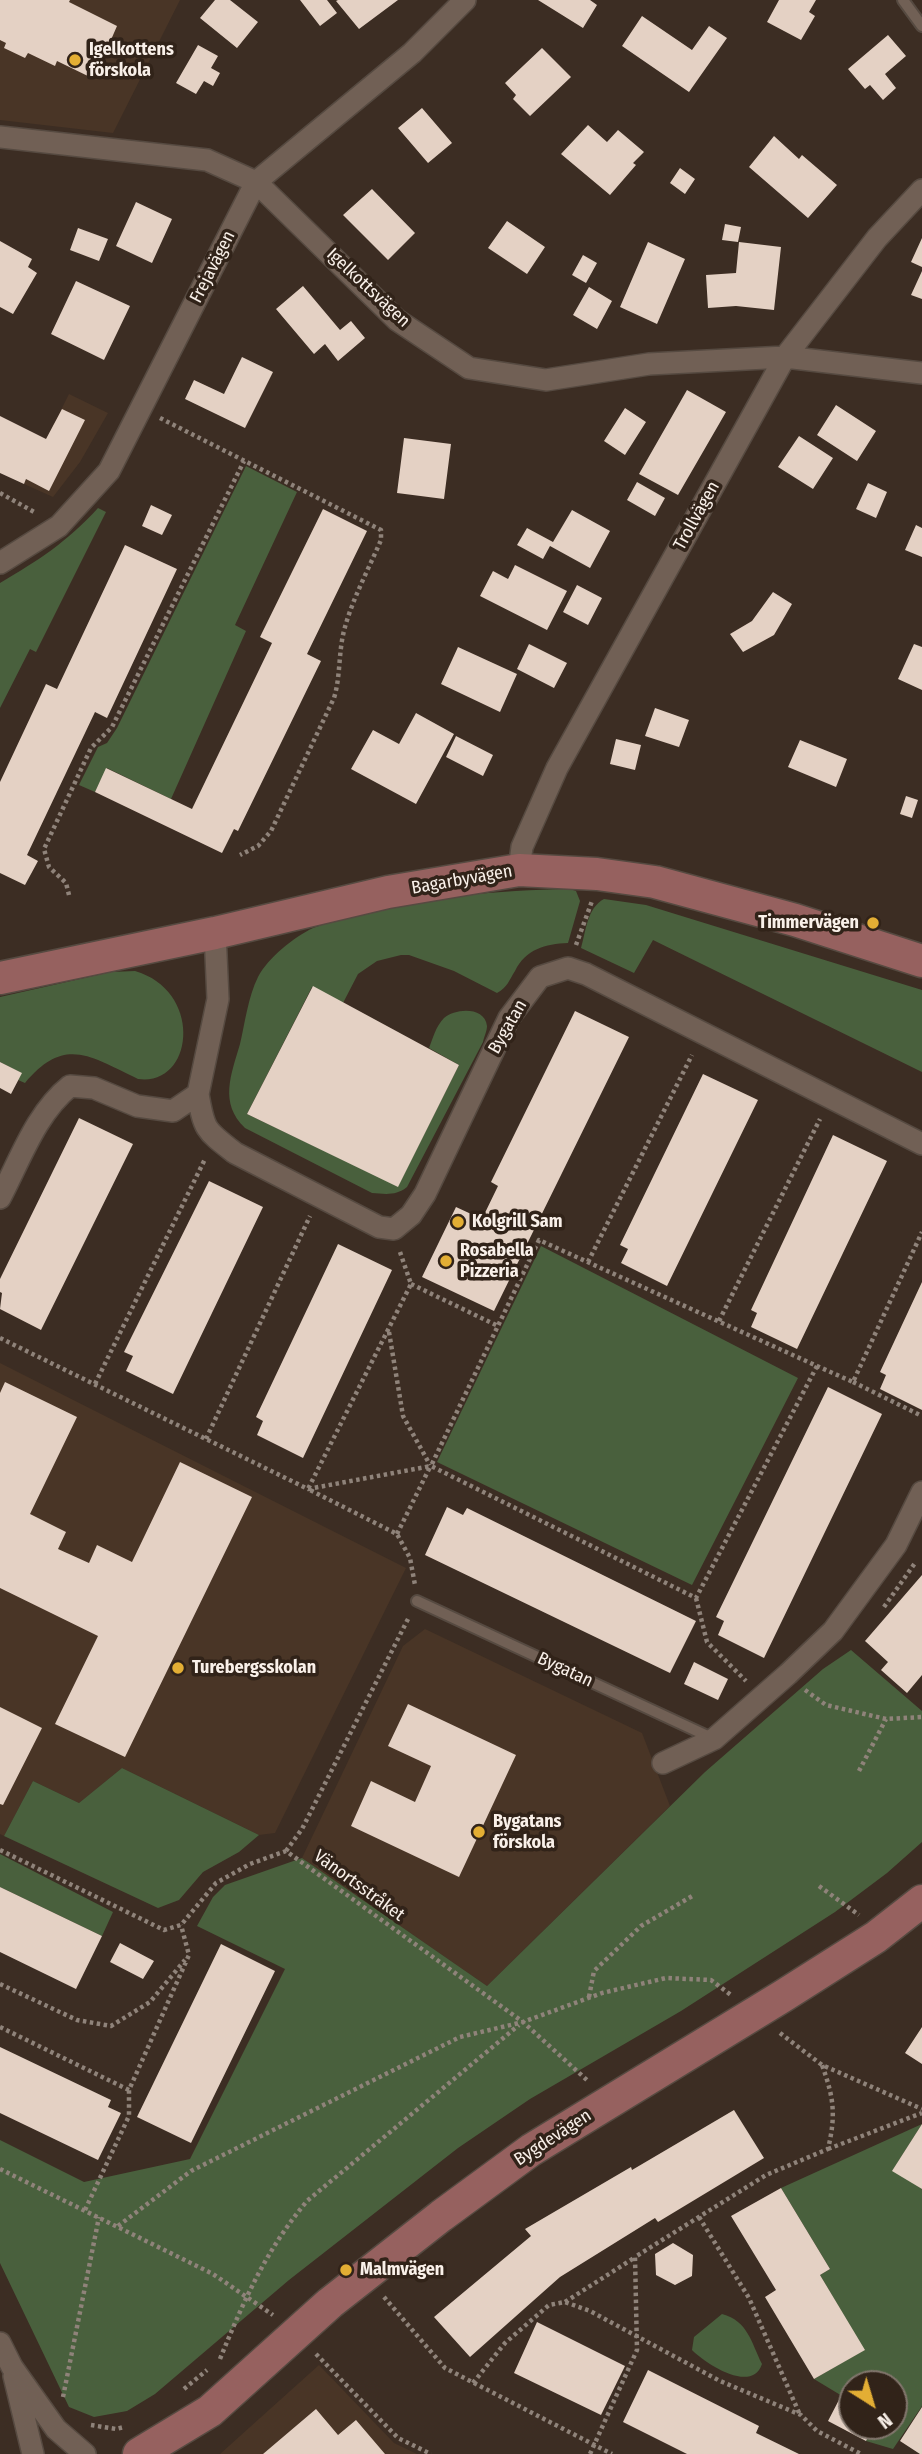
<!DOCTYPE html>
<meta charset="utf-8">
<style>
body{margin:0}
#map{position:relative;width:922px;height:2454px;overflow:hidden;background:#3c2d23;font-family:"Fira Sans Condensed",sans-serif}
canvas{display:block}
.north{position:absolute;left:838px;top:2370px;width:70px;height:70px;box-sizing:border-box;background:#312319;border:2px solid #81756c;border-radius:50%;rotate:143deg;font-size:19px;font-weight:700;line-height:28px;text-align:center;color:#f9f0e9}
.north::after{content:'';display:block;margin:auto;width:24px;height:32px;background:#e3ae34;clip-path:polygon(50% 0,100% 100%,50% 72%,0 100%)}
</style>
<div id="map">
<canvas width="922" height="2454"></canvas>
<div class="north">N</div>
</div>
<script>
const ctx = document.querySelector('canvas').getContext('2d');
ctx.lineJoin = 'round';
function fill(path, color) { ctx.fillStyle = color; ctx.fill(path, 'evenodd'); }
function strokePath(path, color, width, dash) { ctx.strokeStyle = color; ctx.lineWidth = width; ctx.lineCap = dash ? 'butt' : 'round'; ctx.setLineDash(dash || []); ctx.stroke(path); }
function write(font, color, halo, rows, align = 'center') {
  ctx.font = font + ' "Fira Sans Condensed",sans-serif'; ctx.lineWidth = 7; ctx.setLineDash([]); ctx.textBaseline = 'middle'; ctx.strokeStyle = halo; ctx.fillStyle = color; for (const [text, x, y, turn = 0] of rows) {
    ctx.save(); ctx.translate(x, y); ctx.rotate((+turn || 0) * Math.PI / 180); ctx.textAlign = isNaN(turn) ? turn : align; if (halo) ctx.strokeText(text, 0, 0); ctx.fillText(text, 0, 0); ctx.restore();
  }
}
const built = new Path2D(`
 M0,0H180L113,133L0,120Z
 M69,394L108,413L80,462L53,497L24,484Z
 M0,1363L406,1568L275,1833L259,1835L122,1768L79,1803L33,1781L4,1836L0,1834Z
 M425,1629L642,1733L670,1806L487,1986L302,1858L403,1646Z
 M319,2365L394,2443L417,2454H220Z`);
const green = new Path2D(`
 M246,466L297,492L235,625L246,631L171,799L107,768L95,792L79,785L98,747L107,743L117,728Z
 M98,508L106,512L36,652L30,649L0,708V583C39,560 67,542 98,508Z
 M570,889L576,891L580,901L568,943C545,944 526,949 515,971C509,980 508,987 497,993L454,971L409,955H401L377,961L358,974L343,1003L312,987L247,1114L398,1186L459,1065L429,1048C433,1038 436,1026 444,1018C455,1008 485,1006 487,1026C487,1031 484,1037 483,1042L407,1187C396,1196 385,1194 372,1193L245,1128C219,1103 231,1075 240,1044C245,1023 248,997 258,977C268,958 294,937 313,928C326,923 341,920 354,916C425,897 497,890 570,889Z
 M604,899L646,905L922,990V1072L653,940L634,973L581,948C586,931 587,908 604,899Z
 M135,971C204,991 194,1087 138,1079C91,1057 65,1035 25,1083L18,1080L21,1073L0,1062V997L111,972Z
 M541,1246L798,1378L692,1585L437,1462Z
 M851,1650L922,1711V1842L887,1873L835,1912L681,2011L530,2099L458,2148L289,2280L155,2394L127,2411L94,2417L69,2407L0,2263V2140L84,2182L190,2159L285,1969L197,1926L213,1897L225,1885L302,1858L487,1986L705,1772L823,1669Z
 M122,1768L259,1835L239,1852L203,1872L179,1900L158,1908L4,1836L33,1781L79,1803Z
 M0,1854L113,1912L102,1936L0,1887Z
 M922,2124L893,2170L922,2189V2406L893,2449L866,2441L874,2426H894V2384H852V2402L814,2379L864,2350L820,2275L830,2269L781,2188Z
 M722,2314C748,2321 751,2342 762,2364C752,2394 706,2364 692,2350L694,2337Z`);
const building = new Path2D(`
 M0,0H70L69,2L117,26L94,79L57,61L55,66L28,53L25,58L4,48L6,43L0,40Z
 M215,0H230L258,22L237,48L200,18Z
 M300,0H327L337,13L320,26Z
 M338,0H398L359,29L336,1Z
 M538,0H590L597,5L583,28Z
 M779,0H816L809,12L815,16L801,40L767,22Z
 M642,16L692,50L709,26L727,38L689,92L622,46Z
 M888,35L906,56L885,74L896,88L883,100L870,85L865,89L848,69Z
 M198,45L218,56L211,68L220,73L213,86L204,81L196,94L176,83Z
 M542,48L571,77L530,116L513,99L516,95L505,83Z
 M422,108L452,143L428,163L398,128Z
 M588,125L607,142L618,130L644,152L633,163L636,165L610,195L561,154Z
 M774,136L799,159L802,155L837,185L808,218L749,167Z
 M680,168L695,179L685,194L670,183Z
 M372,189L415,233L388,260L343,215Z
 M136,202L172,219L152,263L116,246Z
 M507,221L545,247L527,274L488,248Z
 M725,224L741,227L738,242L722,240Z
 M78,228L108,239L99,261L70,250Z
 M922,238V267L911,262Z
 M0,241L32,259L28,267L37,273L13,314L0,307Z
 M648,242L685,259L657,324L620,307Z
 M739,242L781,247L774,310L736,306L708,308L706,275L736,273Z
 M583,255L597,263L586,283L572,275Z
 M922,271V299L911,295Z
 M76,281L130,306L104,360L51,334Z
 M303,286L340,330L351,321L365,338L338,361L325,344L314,354L276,309Z
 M589,287L612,301L597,329L573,315Z
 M242,357L273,372L245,428L185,399L194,380L224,394Z
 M687,390L726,412L678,495L639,474Z
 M836,405L876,431L857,461L817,435Z
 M625,408L646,422L625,455L604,441Z
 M62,409L85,420L49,491L26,479L24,484L0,473V416L46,439Z
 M799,436L833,458L813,489L778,467Z
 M404,438L451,444L444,499L397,493Z
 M637,482L665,498L655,516L627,500Z
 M868,483L887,492L876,518L856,509Z
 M151,505L172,515L162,535L142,526Z
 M323,509L367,531L307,654L321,661L238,831L234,829L222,853L95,792L106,768L192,809L272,643L260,637Z
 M572,510L610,531L590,568L550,546L543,559L517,545L527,528L553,542Z
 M916,525L922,528V557L905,550Z
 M125,545L177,569L107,718L95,712L27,855L38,861L25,885L0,873V782L46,684L57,689Z
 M515,565L567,591L547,630L480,596L493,571L508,579Z
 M577,585L602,598L588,625L563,612Z
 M773,592L792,604L774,635L743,652L730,634L752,621Z
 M529,644L567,663L554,688L517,669Z
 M914,644L922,647V690L898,679Z
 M458,647L517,674L500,712L441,684Z
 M655,708L689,720L679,747L645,736Z
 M416,713L454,734L416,804L351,769L373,730L399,744Z
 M456,736L493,755L483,776L446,757Z
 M616,739L641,745L635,770L610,764Z
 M800,740L847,759L836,787L788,767Z
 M906,796L918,800L912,818L900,814Z
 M313,986L459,1065L398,1187L247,1114Z
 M575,1011L629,1037L494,1311L422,1277L456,1207L482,1219L498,1186L491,1182Z
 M0,1062L22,1073L11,1094L0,1088Z
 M703,1074L758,1100L667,1286L621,1263L628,1249L620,1245Z
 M79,1118L133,1144L41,1330L0,1309L2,1293L0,1292V1279Z
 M833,1135L887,1161L797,1349L751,1327L757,1313L751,1310Z
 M209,1181L263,1207L173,1394L126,1371L133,1356L124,1352Z
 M338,1244L392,1270L303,1458L257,1435L263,1421L256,1417Z
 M922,1282V1410L880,1389L886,1375L880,1372Z
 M5,1382L77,1417L30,1514L66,1532L58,1549L89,1563L97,1545L132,1562L180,1462L252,1497L125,1757L55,1724L98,1636L0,1588V1393Z
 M828,1387L882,1414L764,1658L718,1635L724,1621L716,1617Z
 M447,1507L463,1515L467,1508L696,1621L670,1673L425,1555Z
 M922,1575V1675L907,1693L881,1670L888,1662L865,1641Z
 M694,1662L728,1679L718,1700L684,1684Z
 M408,1704L516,1755L459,1877L351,1826L371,1781L415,1802L431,1766L388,1746Z
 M0,1707L42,1728L3,1805L0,1804Z
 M0,1887L102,1936L76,1989L0,1952Z
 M120,1943L154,1961L143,1979L110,1962Z
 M221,1944L275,1971L191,2143L137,2117Z
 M922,2027V2064L905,2053Z
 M0,2047L111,2100L108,2107L121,2113L98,2160L0,2113Z
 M734,2110L764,2158L658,2222L655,2218L560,2277L470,2357L434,2317L531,2236L525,2229L631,2167L632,2170Z
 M922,2124V2189L892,2171Z
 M781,2188L830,2269L820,2275L865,2350L814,2379L765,2297L776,2290L731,2216Z
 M673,2243L693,2255L692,2276L675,2285L656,2275L655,2254Z
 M537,2322L625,2366L601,2415L514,2373Z
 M648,2370L759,2426L756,2433L799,2454H687L623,2422Z
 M841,2396L852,2402V2426H874L866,2441L828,2421Z
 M922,2407V2454H920L900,2441Z
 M316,2409L338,2435L356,2420L385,2454H263Z`);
const path = new Path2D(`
 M160,418L381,530V540C369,568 353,598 345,627C338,651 341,675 334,698L271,831L258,846L240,855
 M0,493L36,513
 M69,895L66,883L49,867L44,849L91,748L112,727L244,461
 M576,945L592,901
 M400,1252L411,1284L308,1489L397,1534L410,1558L415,1585
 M588,1262L692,1055
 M411,1284L498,1326
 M719,1321L820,1119
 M389,1332L403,1416L430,1465
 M0,1338L308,1489L431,1466
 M817,1366L696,1598L431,1466L539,1240L817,1366L853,1382L922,1232
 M853,1382L922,1416
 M95,1384L205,1159
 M206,1439L310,1216
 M397,1534L430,1467
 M696,1598L707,1642L746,1681
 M884,1607L915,1563
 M805,1690L826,1705L886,1719L922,1717
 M859,1771L886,1719
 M0,1850L164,1930L181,1925L216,1883L250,1864L286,1851L523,2022L588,2081
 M286,1851L302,1829L409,1617
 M819,1886L859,1915
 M0,1984L77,2020L111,2026L150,2002L185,1960
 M589,1997L594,1971L641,1926L694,1895
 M0,2027L129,2090L189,1955L181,1925
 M780,2033L822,2065L922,2109
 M828,2149L922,2113
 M0,2169L213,2274L273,2315
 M85,2210L129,2116V2090
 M699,2217L749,2298L800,2415
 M118,2226L191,2171L460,2037L523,2022L602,1993L666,1978L711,1980L731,1995
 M384,2297L445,2368L612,2454
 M565,2302L634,2258
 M316,2354L398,2438L431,2454
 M220,2359C244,2300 266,2250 307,2201L519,2025
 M473,2383L505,2343L549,2305L565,2302L590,2311L720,2381L801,2415L817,2431L861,2454
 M184,2389L207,2370
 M63,2397L99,2217
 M91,2425L116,2429L124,2427
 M590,2454L637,2350L635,2257L766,2175L828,2149C836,2115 834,2098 822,2065`);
const lane = new Path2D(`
 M903,0L922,26
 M417,1601L714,1739`);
const street = new Path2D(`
 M0,137L207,160L256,182L397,320L469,368L546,380L649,364L785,357L922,373
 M0,563L59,526L109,471L256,182L412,53L465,0
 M519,870L522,847L557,768L785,357L877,238L922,190
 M198,1094C204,1130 205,1130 235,1153L379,1227L394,1229L411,1215L425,1194L509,1018L540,977L568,968L586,974L922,1144
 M0,1198C20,1160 36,1113 70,1086L94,1088L137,1106L173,1111L198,1094L218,999L215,933
 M663,1763L714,1739L788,1674L833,1631L896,1545L922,1492
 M0,2343L12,2367L56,2429L85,2454
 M14,2376L33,2454`);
const secondary = new Path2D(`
 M0,978L215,933L388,892L519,870L597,874L655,882L795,920L922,961
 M139,2454L210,2411L330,2303L441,2216L531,2150L783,1996L876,1937L922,1901`);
const markers = [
 [75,60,7,"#e3ae34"],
 [873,923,7,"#e3ae34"],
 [458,1222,7,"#e3ae34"],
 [446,1261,7,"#e3ae34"],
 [178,1668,7,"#e3ae34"],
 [479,1832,7,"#e3ae34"],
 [346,2270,7,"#e3ae34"]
];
const poiNames = [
 ["Igelkottens",89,50],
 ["förskola",89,71],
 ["Timmervägen",859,923,"right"],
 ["Kolgrill Sam",472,1222],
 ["Rosabella",460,1251],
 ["Pizzeria",460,1272],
 ["Turebergsskolan",192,1668],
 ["Bygatans",493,1822],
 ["förskola",493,1843],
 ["Malmvägen",360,2270]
];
const streetNames = [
 ["Frejavägen",213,267,-63],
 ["Igelkottsvägen",368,288,43],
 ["Trollvägen",697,516,-61],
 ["Bagarbyvägen",462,880,-10],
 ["Bygatan",508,1027,-60],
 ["Bygatan",565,1670,25],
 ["Vänortsstråket",359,1886,36],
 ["Bygdevägen",553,2138,-33]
];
fill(built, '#493526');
fill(green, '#49603d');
fill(building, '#e4d1c4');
strokePath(lane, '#564a41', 14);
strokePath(street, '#564a41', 24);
strokePath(secondary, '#564a41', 35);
strokePath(path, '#8f837a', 4.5, [3.5, 3.5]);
strokePath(lane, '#716055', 10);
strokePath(street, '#716055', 21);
strokePath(secondary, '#96615f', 32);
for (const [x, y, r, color] of markers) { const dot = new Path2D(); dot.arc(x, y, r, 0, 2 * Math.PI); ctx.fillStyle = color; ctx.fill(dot); strokePath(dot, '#312319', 2.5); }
write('bold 18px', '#f9f0e9', '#312319', poiNames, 'left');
write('18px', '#f9f0e9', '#312319', streetNames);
</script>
